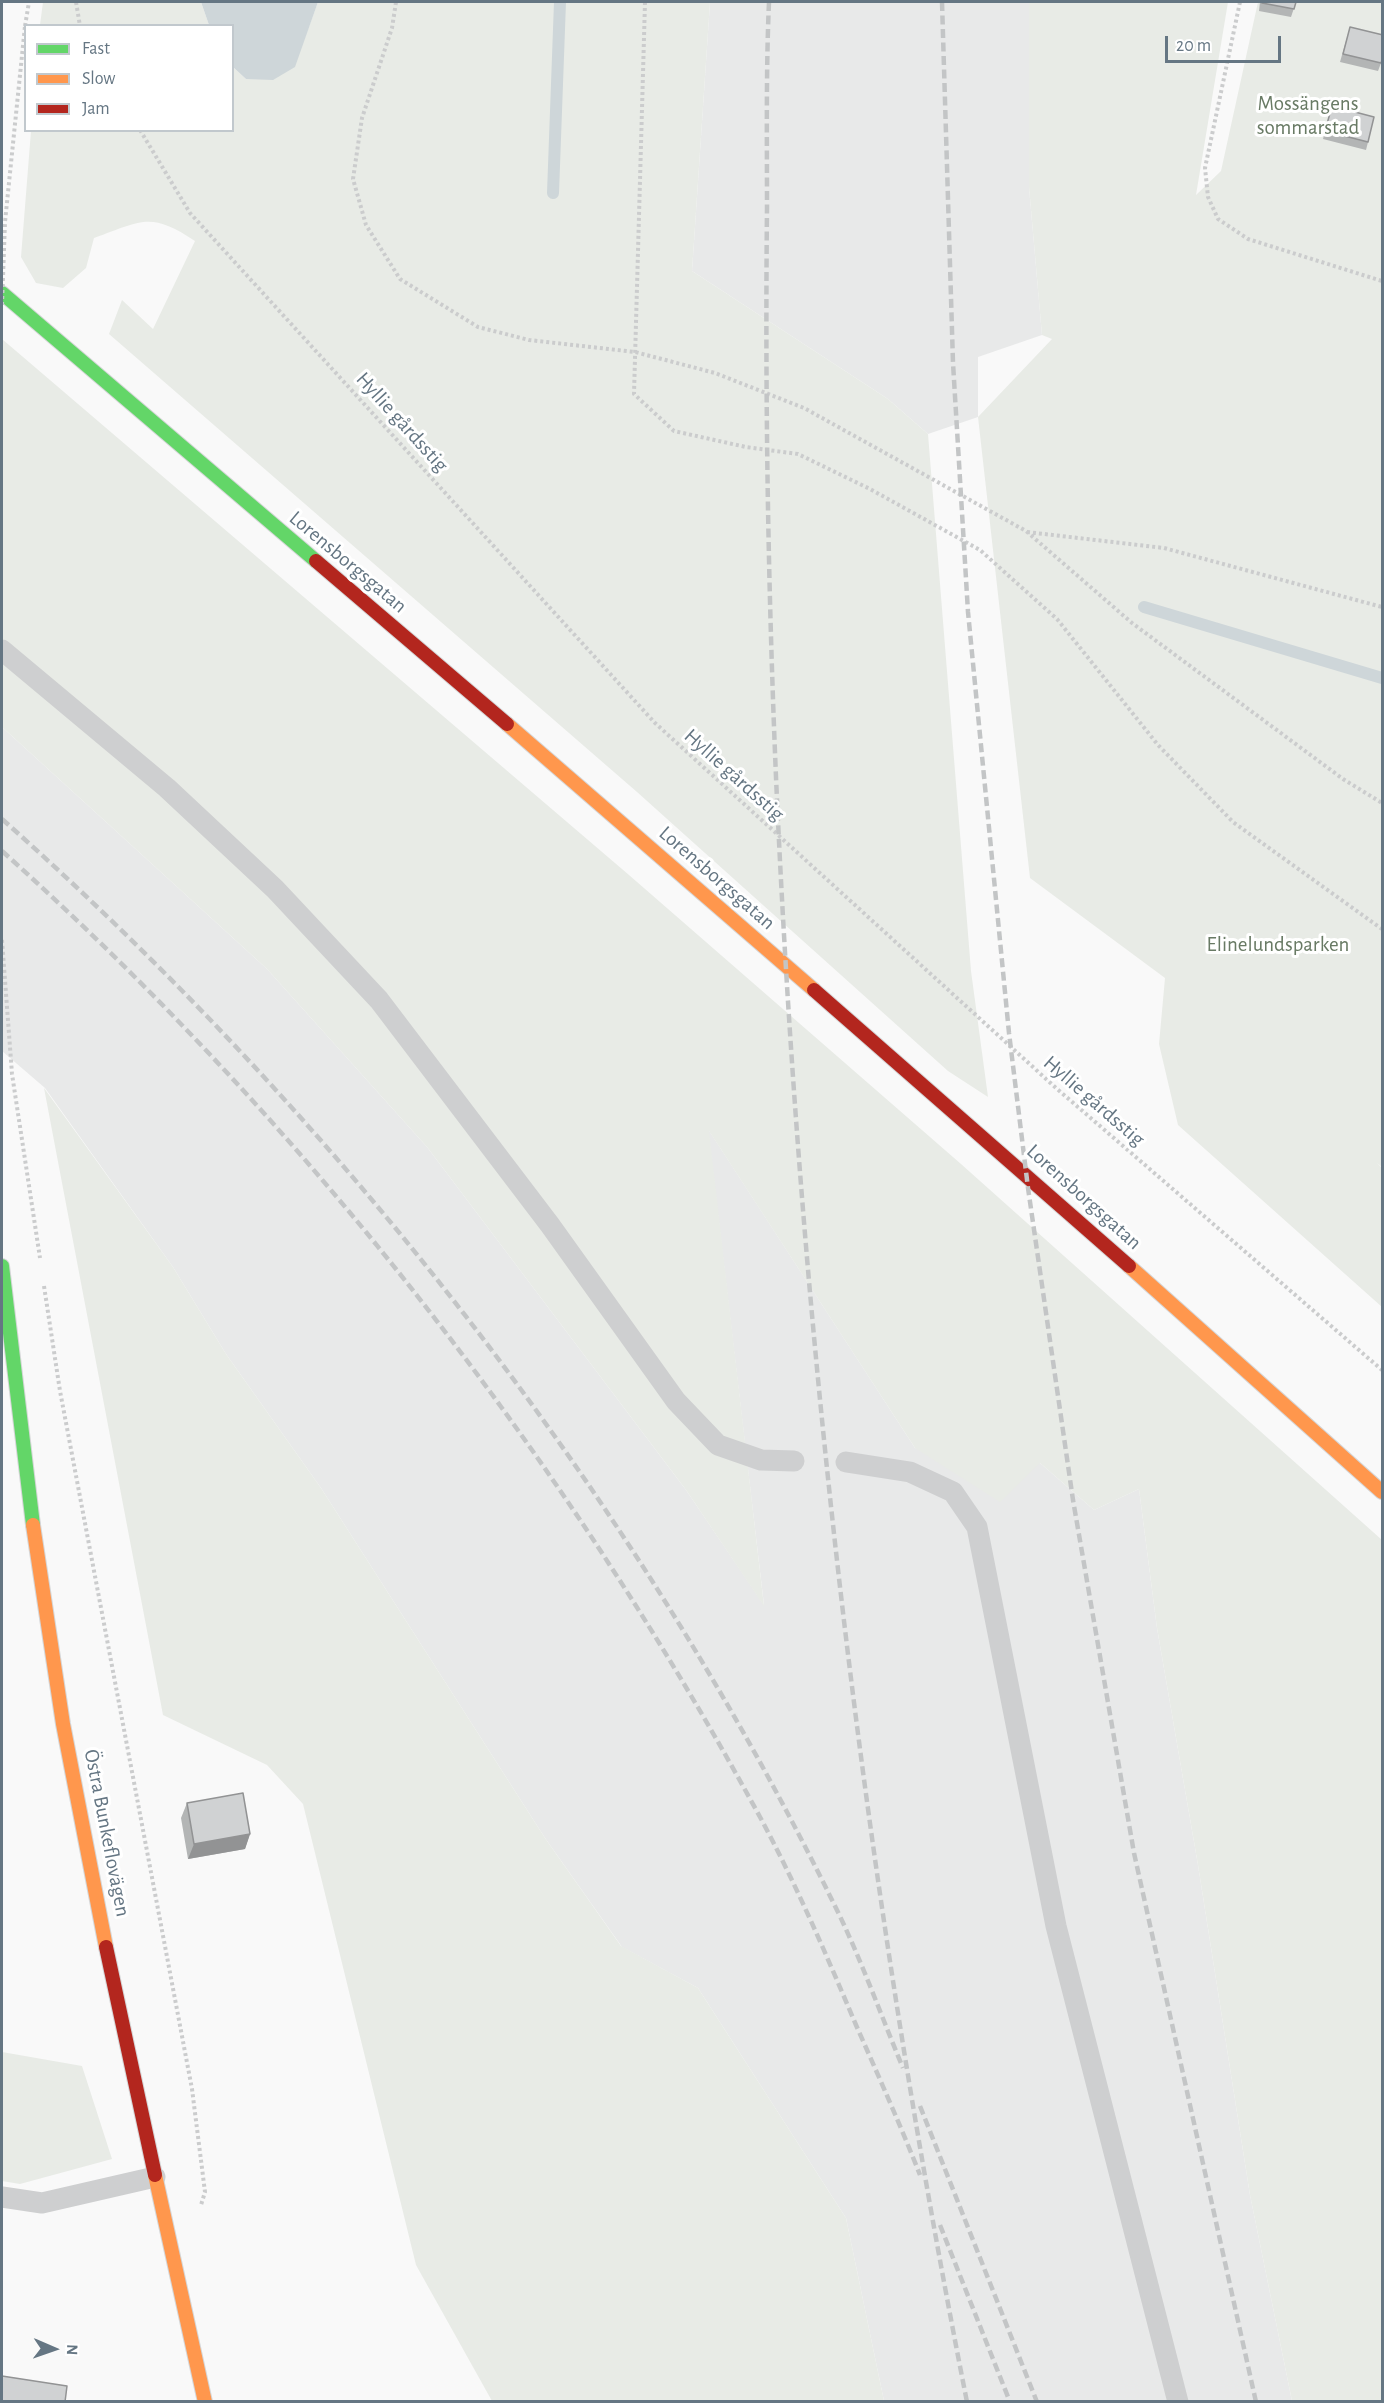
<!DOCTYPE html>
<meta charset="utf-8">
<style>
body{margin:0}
#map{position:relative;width:1384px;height:2403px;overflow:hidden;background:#f9f9f9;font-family:"Alegreya Sans",sans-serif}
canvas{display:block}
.frame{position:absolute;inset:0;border:3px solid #657683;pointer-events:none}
.legend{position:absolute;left:24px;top:24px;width:210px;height:108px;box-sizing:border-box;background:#fff;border:2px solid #c1c8cd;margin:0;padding:8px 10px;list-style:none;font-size:18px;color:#657683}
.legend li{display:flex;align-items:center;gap:12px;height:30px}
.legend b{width:30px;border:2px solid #c1c8cd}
.north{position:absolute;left:24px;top:2319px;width:60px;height:60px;-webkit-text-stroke:4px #fff;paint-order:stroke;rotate:92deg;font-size:16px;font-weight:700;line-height:24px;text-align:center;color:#657683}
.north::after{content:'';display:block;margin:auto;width:21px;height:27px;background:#657683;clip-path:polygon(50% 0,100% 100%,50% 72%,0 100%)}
.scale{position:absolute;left:1165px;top:36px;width:116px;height:27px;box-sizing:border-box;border:3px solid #657683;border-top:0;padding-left:8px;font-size:18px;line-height:21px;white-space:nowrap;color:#657683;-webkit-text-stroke:4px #fff;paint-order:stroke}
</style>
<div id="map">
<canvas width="1384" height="2403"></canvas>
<div class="frame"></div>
<ul class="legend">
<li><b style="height:8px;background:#63d668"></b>Fast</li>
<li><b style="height:8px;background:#ff974d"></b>Slow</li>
<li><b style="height:8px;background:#b3261e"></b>Jam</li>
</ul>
<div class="north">N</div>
<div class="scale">20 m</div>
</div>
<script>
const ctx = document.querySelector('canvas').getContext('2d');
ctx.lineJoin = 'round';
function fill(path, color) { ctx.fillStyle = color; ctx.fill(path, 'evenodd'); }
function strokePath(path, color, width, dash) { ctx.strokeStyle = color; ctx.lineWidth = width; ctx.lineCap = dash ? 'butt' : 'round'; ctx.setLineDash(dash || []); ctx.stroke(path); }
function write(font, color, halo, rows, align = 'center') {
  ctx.font = font + ' "Alegreya Sans",sans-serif'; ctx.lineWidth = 6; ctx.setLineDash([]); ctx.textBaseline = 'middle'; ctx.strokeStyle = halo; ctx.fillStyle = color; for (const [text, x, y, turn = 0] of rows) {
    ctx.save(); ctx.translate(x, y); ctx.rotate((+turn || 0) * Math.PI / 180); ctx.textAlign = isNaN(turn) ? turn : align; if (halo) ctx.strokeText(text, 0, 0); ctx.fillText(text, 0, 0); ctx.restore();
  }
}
const built = new Path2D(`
 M710,2H1029V187L1042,335L978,357V417L928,434L888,399L692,271Z
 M2,727L267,969L427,1147L686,1490L764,1605L708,1129L915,1448L1040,1463L1094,1510L1139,1489L1157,1628L1198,1865L1250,2195L1292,2401H884L846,2218L698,1988L622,1947L545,1838L321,1488L226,1354L173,1267L45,1088L2,1051Z`);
const green = new Path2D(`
 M43,2H201L209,25H40Z
 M318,2H710L692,271L888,399L928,434L971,971L988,1097L948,1071L637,792L109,334L122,300L153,329L195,241C150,211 142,221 94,238L86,268L63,288L36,283L21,257L31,131L232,130L233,67L246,79L294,67Z
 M1029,2H1228L1196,195L1221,171L1258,2H1382V1167L1377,1163L1382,1168V1307L1178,1125L1159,1044L1165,978L1030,878L978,417L1052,339L1042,335L1029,187Z
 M2,339L629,875L961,1164L1382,1540V2401H1292L1250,2195L1198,1865L1157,1628L1139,1489L1094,1510L1040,1463L1000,1502L915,1448L709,1131L764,1606L686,1490L427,1147L267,969L2,727Z
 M44,1088L173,1267L226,1354L321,1488L545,1838L621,1946L698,1988L846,2218L884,2401H492L416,2265L303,1804L267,1765L163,1715Z
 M2,2052L82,2066L112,2159L20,2184L2,2181Z`);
const water = new Path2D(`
 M201,2H318L295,67L273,80L246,79L233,67L232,26L209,25Z`);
const stream = new Path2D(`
 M553,193L560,2
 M1144,607L1382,678`);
const path = new Path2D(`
 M76,2L80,26
 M396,2L392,28L362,118L353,179L366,225L400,279L478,327L529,340L635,352L715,373L804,408L1026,531L1132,623L1343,779L1382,803
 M645,2L634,394L674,431L746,447L798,454L870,489L980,550L1057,619L1158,745L1233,822L1382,929
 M1240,2L1205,168L1208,197L1218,219L1248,239L1382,281
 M25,26L29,2
 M140,130L190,213L655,723L1056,1088L1382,1370
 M1027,532L1164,548L1382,607
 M2,940L12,1074L40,1258
 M44,1286L60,1391L192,2089L205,2192L201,2205`);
const lane = new Path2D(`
 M2,650L167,788L275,889L379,1000L550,1225L676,1401L718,1445L761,1460L794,1461
 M846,1462L910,1472L953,1492L977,1527L1056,1926L1178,2402
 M2,2197L42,2203L155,2177`);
const fast = new Path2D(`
 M2,293L316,561
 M2,1266L33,1525`);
const slow = new Path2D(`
 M507,724L814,990
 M1129,1266L1382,1492
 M33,1525L63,1724L106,1947
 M155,2175L205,2402`);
const jam = new Path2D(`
 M316,561L507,724
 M814,990L1129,1266
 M106,1947L155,2175`);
const rail = new Path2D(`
 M769,2C766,70 767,139 767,208C765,398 768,587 776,777C800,1322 861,1867 967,2402
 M942,2L953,363L968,612L1009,1033L1028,1188L1073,1500L1134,1853L1256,2402
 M2,819C340,1120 633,1495 833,1902C860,1956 880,2013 903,2068
 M2,851C307,1125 564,1457 760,1817C796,1884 826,1954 856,2025C878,2075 900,2124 920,2175
 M920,2106L1037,2402
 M940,2225L1010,2402`);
const pathBridge = new Path2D(`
 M2,305L5,222L25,26`);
const wall = new Path2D(`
 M1260,2H1296L1291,17L1259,11Z
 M1350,27L1381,63L1378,71L1340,62Z
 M1332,106L1368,142L1366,150L1323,139Z
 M187,1803L250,1834L245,1849L188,1859L181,1818Z`);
const shadedWall = new Path2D(`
 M250,1834L245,1849L188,1859L194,1844Z`);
const building = new Path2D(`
 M1262,2H1296L1294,9L1262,3Z
 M1350,27L1383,35V57L1381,63L1343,54Z
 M1332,106L1374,117L1368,142L1325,131Z
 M243,1793L250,1834L194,1844L187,1803Z
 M2,2376L67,2386L65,2402H2Z`);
const parkNames = [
 ["Mossängens",1308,104],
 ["sommarstad",1308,128],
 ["Elinelundsparken",1278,945]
];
const streetNames = [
 ["Hyllie gårdsstig",402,422,48],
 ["Lorensborgsgatan",348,562,40],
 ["Hyllie gårdsstig",734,775,42],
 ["Lorensborgsgatan",717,878,41],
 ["Hyllie gårdsstig",1094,1101,41],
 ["Lorensborgsgatan",1084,1197,42],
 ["Östra Bunkeflovägen",107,1833,79]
];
fill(built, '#e8e9e9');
fill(green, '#e8ebe6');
fill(water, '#ced6d9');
strokePath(stream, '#ced6d9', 12);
strokePath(fast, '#d5d6d7', 16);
strokePath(slow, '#d5d6d7', 16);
strokePath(jam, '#d5d6d7', 16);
strokePath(path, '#cbcccd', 4, [3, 3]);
strokePath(lane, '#cecfd0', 21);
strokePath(fast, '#63d668', 14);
strokePath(slow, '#ff974d', 14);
strokePath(jam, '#b3261e', 14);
strokePath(rail, '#c3c5c6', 4.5, [9, 4.5]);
strokePath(pathBridge, '#cbcccd', 4, [3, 3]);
fill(wall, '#b3b5b5');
fill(shadedWall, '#929394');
fill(building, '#d0d2d3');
strokePath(building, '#929394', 1.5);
write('21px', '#687a64', '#fff', parkNames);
write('21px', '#657683', '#fff', streetNames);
</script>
